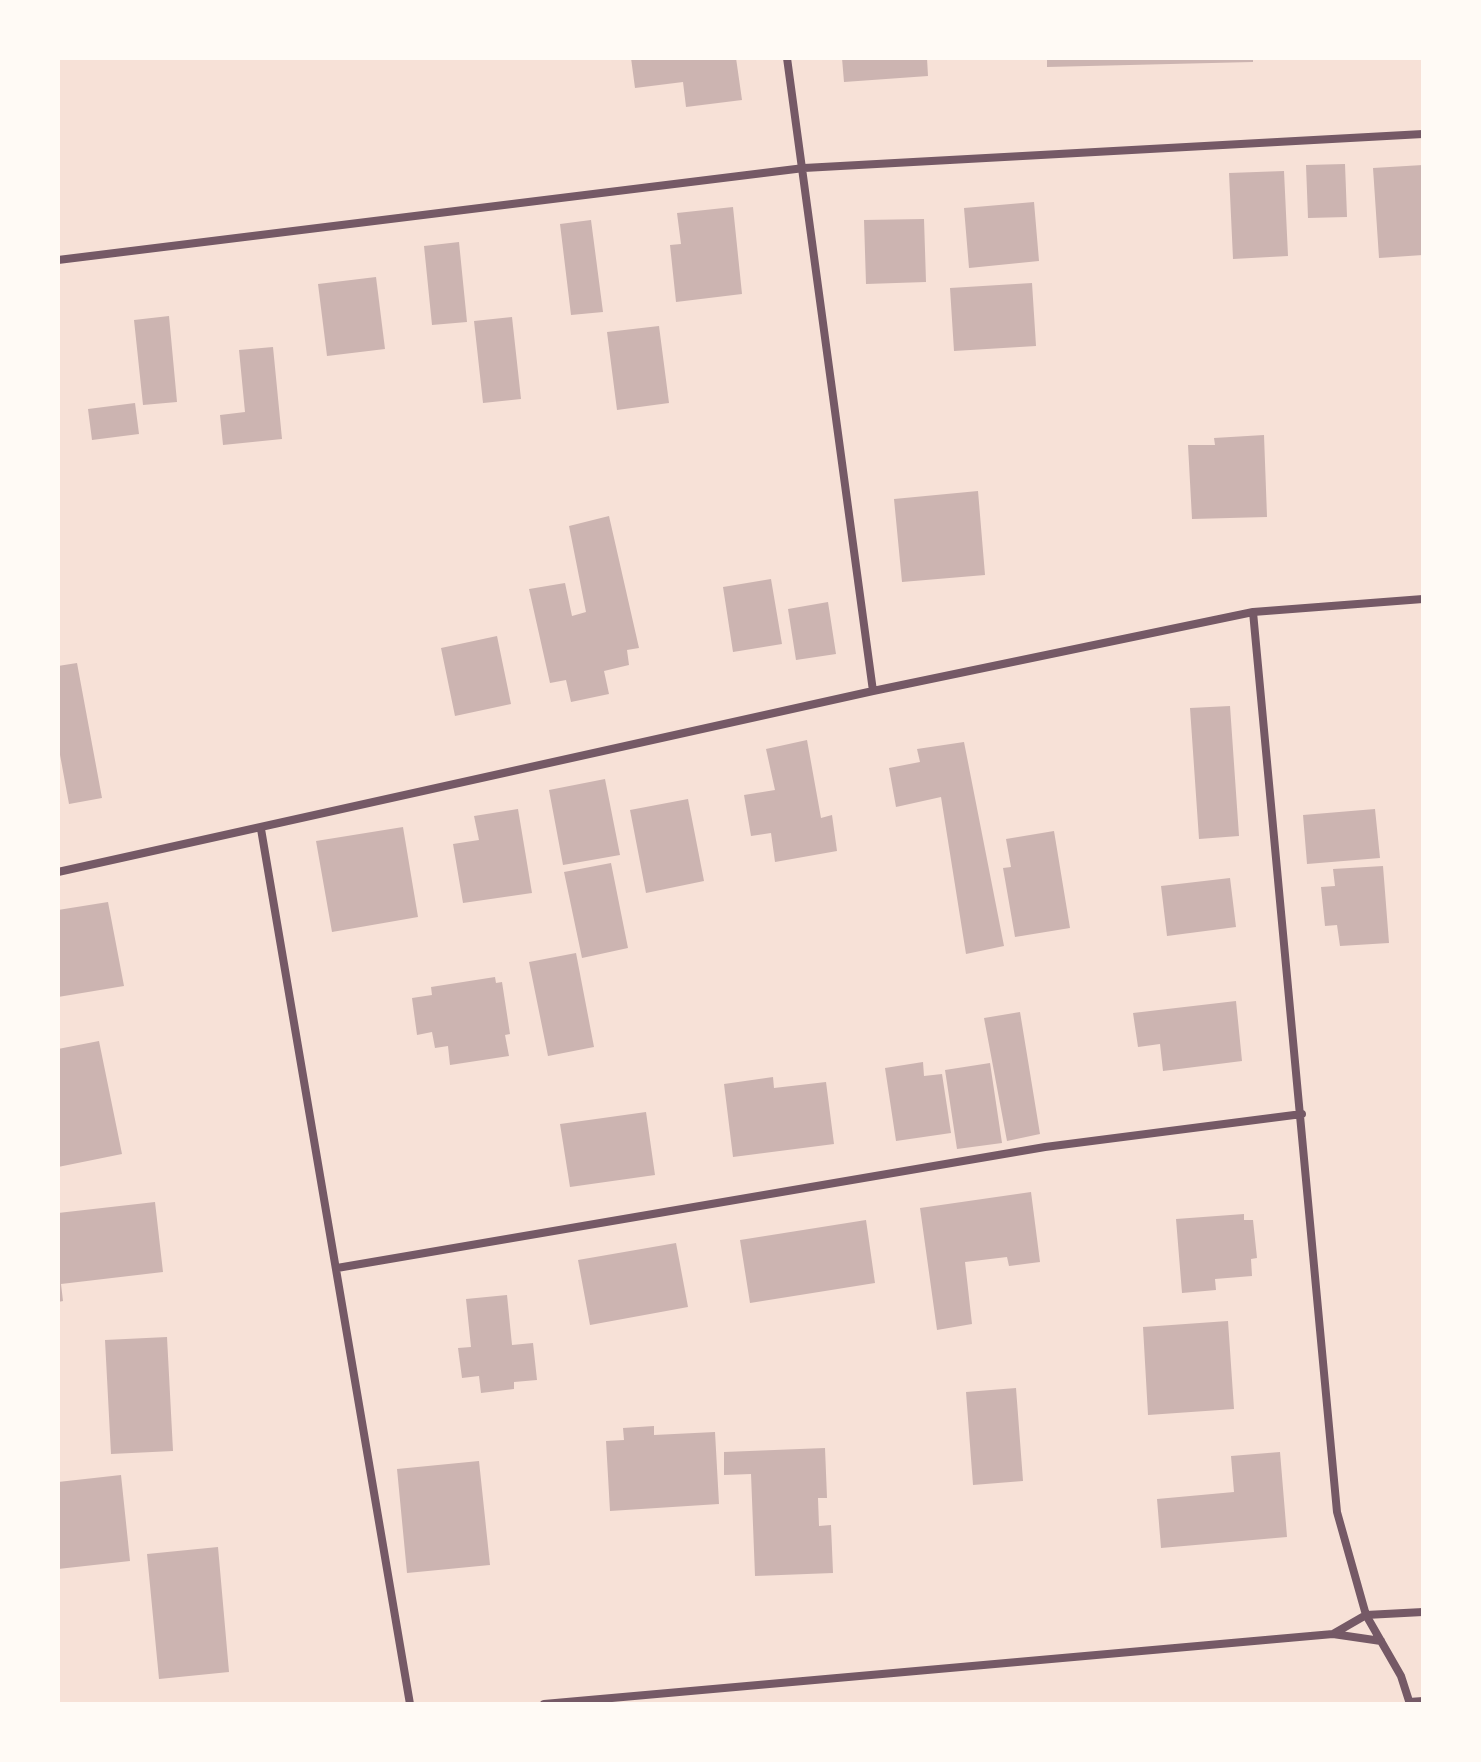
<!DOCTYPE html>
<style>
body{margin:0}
#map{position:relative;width:1481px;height:1762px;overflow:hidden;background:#f7e1d7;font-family:"Work Sans",sans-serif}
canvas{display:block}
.frame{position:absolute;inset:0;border:60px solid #fffaf5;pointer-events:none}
</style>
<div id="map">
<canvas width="1481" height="1762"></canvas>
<div class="frame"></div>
</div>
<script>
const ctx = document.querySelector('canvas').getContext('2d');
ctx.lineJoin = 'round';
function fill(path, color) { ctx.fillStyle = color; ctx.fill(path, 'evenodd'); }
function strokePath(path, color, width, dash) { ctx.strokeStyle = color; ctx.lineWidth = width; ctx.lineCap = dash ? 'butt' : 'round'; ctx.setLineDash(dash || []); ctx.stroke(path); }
const building = new Path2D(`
 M631,58H736L742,100L686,107L683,82L635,88Z
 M842,58H927L928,76L844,82Z
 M1047,58H1253V62L1047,67Z
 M1345,164L1347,217L1308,218L1306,165Z
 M1423,165V255L1379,258L1373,168Z
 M1284,171L1288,256L1233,259L1229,173Z
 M1034,202L1039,261L969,268L964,208Z
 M733,207L742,294L676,302L670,245L681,244L677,213Z
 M924,219L926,282L866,284L864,220Z
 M591,220L603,312L571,315L560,224Z
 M459,242L467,322L432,325L424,246Z
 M376,277L385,349L327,356L318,284Z
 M1032,283L1036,346L954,351L950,288Z
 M169,316L177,402L143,405L134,320Z
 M512,317L521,399L483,403L474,321Z
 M659,326L669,403L617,410L607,332Z
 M273,347L282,439L223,445L220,415L245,412L239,350Z
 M135,403L139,434L92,440L88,409Z
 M1264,435L1267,517L1192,519L1188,445H1215L1214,438Z
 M978,491L985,575L902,582L894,499Z
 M609,516L639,648L627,650L629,665L604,671L609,694L571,702L566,680L550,683L529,589L565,583L572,616L586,612L569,526Z
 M771,579L782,644L733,652L723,587Z
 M828,602L836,654L796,660L788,609Z
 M497,636L511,704L455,716L441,648Z
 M77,663L102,798L69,804L58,744V666Z
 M1230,706L1239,836L1199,839L1190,708Z
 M807,740L821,818L832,815L837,851L775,862L771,833L751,836L744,795L775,790L766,749Z
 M964,742L1004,946L966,954L941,797L896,807L889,768L920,762L917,749Z
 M605,779L620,855L563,865L549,790Z
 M688,799L704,881L646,893L630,810Z
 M518,809L532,893L463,903L453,844L479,840L474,816Z
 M1375,809L1380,858L1307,864L1303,815Z
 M403,827L418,917L332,932L316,841Z
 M1054,831L1070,928L1015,937L1003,868L1011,867L1006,839Z
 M611,863L628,948L582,958L564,872Z
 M1383,866L1389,943L1340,946L1337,925L1325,926L1321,887L1335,886L1333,869Z
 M1230,878L1236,927L1167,936L1161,886Z
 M108,902L124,986L58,997V910Z
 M576,953L594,1047L548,1056L529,962Z
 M495,977L496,983L502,982L510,1034L505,1035L509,1056L450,1065L448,1046L435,1048L432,1032L417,1035L412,998L432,995L431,987Z
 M1236,1001L1242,1061L1163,1071L1160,1044L1138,1047L1133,1013Z
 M1020,1012L1040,1134L1007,1141L984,1018Z
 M99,1041L122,1154L58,1167V1049Z
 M923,1062L924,1076L942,1074L951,1133L896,1141L885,1068Z
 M990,1063L1002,1143L957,1149L945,1070Z
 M773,1077L774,1088L826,1082L834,1144L733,1157L724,1084Z
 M646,1112L655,1175L570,1187L560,1124Z
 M1031,1192L1040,1262L1009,1266L1007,1257L965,1262L972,1324L937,1330L920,1208Z
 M155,1202L163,1272L61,1284L63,1301L58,1302V1213Z
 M1244,1214V1220H1253L1257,1258L1251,1259L1252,1276L1215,1279L1216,1290L1182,1293L1176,1219Z
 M866,1220L875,1283L750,1303L740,1240Z
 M676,1243L688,1307L590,1325L578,1260Z
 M507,1295L512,1345L533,1343L537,1380L514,1382V1389L481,1393L479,1376L462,1378L458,1348L471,1347L466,1299Z
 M1228,1321L1234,1409L1148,1415L1143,1327Z
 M167,1337L173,1451L111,1454L105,1340Z
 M1016,1388L1023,1481L973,1485L966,1392Z
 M654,1426V1435L715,1432L719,1504L610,1511L606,1441L624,1440L623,1428Z
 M825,1448L827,1498H818L819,1526L831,1525L833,1573L755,1576L751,1474L724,1475V1452Z
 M1280,1452L1287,1537L1161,1548L1157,1499L1234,1492L1231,1456Z
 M479,1461L490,1565L407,1573L397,1469Z
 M121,1475L130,1561L58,1569V1482Z
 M218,1547L229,1672L159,1679L147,1554Z`);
const service = new Path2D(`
 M1409,1701L1423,1700`);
const minor = new Path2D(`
 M787,58L873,691
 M58,260L804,168L1423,134
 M1253,612L1337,1512L1366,1615L1401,1676L1410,1704
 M261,829L410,1704
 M58,872L873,691L1253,612L1423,599
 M337,1268L1045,1147L1302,1114
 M1333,1634L1366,1615L1423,1612
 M544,1704L1333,1634L1381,1641`);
fill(building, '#ccb4b1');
strokePath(service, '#755966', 6);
strokePath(minor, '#755966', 8);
</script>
